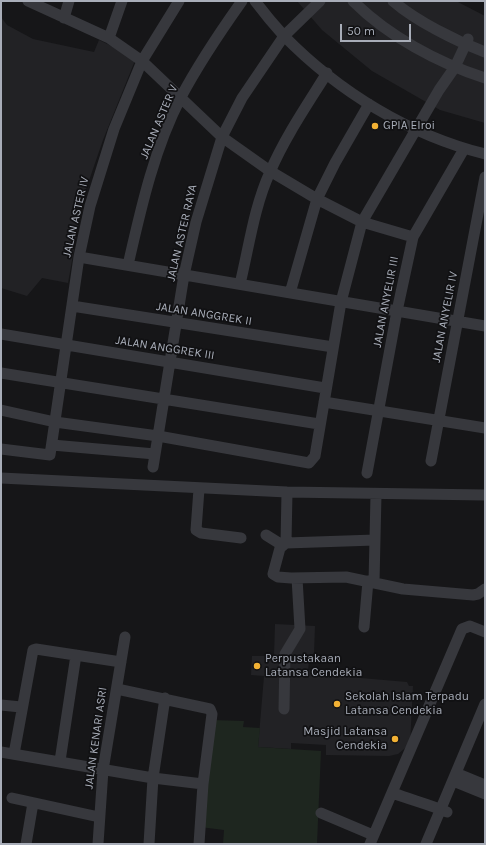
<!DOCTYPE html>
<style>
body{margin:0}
#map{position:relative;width:486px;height:845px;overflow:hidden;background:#161618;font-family:Karla,sans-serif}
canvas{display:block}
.frame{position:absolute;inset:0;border:2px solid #a8adb8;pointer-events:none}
.scale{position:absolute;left:340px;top:24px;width:71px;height:18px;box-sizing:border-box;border:2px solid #a8adb8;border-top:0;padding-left:5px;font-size:12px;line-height:14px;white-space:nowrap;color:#a8adb8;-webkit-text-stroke:3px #111113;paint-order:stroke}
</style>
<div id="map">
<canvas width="486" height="845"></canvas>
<div class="frame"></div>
<div class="scale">50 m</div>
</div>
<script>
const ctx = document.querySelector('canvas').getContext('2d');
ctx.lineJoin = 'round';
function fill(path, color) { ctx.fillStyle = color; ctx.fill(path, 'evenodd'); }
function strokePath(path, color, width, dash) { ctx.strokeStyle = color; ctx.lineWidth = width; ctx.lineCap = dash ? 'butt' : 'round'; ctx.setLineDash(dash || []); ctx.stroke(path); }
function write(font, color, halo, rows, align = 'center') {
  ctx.font = font + ' Karla,sans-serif'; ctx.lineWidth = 3.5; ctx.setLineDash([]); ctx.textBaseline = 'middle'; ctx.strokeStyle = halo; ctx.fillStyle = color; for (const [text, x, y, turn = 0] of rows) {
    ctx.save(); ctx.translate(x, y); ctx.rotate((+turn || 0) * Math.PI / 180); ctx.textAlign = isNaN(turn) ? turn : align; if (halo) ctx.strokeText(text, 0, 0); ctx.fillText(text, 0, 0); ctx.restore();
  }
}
const built = new Path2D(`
 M297,1H456L485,16V123L440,110L372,71L322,30Z
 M1,17L7,25L33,39L94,52L99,40L136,58L103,140L83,198L68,283L42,278L27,296L1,288Z
 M275,624L315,626L314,654H310L308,670L326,671V675L407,682L409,686H413L410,744L398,754L389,756L326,755V745L291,743V749L258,747L264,676L251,675L252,656H274Z`);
const green = new Path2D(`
 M211,720L244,721L243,727L260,728L258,747L321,751L317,844H223L224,830L200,827Z`);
const minor = new Path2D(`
 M28,1L109,38L142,61L222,137L270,171L317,199L362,222L413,237
 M255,1C264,13 274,25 284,36C339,92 409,135 485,154
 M353,1C388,36 438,63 485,78
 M393,1C416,21 456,41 485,52
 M64,18L69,1
 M109,38L122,1
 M79,257L485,326
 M128,265C141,208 154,149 181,97C199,63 220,32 242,1
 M240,284C249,247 254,207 270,172C285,137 307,105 327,73
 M290,293L317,199L335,163L369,104
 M72,306L333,347
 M1,334L325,388
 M1,373L319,424
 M324,402L485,428
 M1,410L55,422L158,436L309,463L315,456L341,302L362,222L439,90L455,67L468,39
 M52,445L155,454
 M1,449L50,455L79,257L90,206L114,129L142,61L179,1
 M431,461L485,177
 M153,467L184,275L196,222L222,137L242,98L284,36L320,1
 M367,473L397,311L413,237L464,149
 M1,478L287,492L485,495
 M199,489L196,530L201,533L241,538
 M266,535L282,545
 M375,540L286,543L280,548L273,574L278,577L291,578L346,577L403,589L473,595L478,594L485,589
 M286,543L287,492
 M374,582L376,495
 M364,627L368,581
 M117,689L210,709L212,714L203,784L199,844
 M1,705L21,707
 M284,709L285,654L300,629L297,578
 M1,752L153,778L203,784
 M14,754L33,650L36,649L121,662
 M60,761L76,655
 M456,773L485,785
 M453,781L485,794
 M393,793C411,800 429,804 447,812
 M12,798L99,817
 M321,813L373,835
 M26,844L33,803
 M98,844L103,770L125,637
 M149,844L153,778L165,698
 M370,844L462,629L470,626L485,632
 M426,844L485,704`);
const markers = [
 [375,126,4,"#f2b134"],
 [257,666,4,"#f2b134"],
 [337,704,4,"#f2b134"],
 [395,739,4,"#f2b134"]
];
const streetNames = [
 ["JALAN ASTER V",159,122,-67],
 ["JALAN ASTER IV",76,217,-77],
 ["JALAN ASTER RAYA",182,233,-77],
 ["JALAN ANYELIR III",386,302,-79],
 ["JALAN ANGGREK II",204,314,9],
 ["JALAN ANYELIR IV",445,317,-79],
 ["JALAN ANGGREK III",165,348,9],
 ["JALAN KENARI ASRI",96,738,-82]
];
const poiNames = [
 ["GPIA Elroi",383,126],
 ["Perpustakaan",265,659],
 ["Latansa Cendekia",265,673],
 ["Sekolah Islam Terpadu",345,697],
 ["Latansa Cendekia",345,711],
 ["Masjid Latansa",387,732,"right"],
 ["Cendekia",387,746,"right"]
];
fill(built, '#222225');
fill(green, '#1e261f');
strokePath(minor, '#37383d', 11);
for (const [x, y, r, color] of markers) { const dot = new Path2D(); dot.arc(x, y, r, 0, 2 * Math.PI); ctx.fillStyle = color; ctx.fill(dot); strokePath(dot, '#111113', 1.5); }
write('12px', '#a8adb8', '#111113', streetNames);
write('12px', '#a8adb8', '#111113', poiNames, 'left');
</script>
